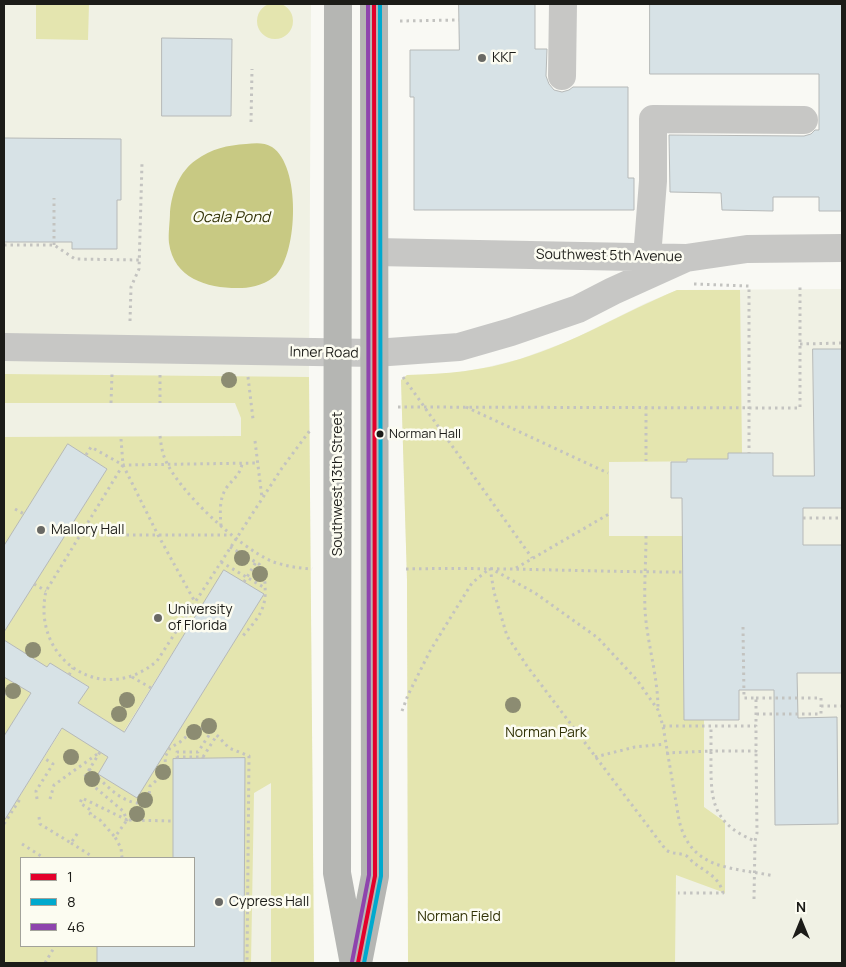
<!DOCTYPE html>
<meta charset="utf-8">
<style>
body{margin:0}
#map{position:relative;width:846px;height:967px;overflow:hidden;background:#f9f9f4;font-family:Manrope,sans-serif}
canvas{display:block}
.frame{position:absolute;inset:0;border:5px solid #1c1c18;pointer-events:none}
.legend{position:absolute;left:20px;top:857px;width:175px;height:90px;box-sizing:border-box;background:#fcfcf1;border:1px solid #a2a29a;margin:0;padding:6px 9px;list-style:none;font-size:15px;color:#1c1c18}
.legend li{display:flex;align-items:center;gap:10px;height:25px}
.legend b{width:25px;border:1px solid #a2a29a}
.north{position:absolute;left:776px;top:897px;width:50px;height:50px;-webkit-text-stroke:4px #fcfcf1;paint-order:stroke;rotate:0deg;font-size:14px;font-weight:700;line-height:20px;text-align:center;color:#1c1c18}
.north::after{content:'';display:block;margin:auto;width:18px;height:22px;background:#1c1c18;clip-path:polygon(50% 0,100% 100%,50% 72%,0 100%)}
</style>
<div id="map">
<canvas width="846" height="967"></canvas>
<div class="frame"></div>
<ul class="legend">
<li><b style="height:6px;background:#e4002b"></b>1</li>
<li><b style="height:6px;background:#00a9ce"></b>8</li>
<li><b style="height:6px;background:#8e44ad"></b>46</li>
</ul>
<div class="north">N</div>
</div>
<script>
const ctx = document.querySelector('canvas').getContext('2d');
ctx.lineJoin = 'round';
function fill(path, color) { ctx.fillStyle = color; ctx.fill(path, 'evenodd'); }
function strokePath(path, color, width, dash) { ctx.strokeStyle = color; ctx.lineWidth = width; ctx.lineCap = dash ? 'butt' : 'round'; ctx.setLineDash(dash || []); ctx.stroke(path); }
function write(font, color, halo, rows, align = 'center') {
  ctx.font = font + ' Manrope,sans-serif'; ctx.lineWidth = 5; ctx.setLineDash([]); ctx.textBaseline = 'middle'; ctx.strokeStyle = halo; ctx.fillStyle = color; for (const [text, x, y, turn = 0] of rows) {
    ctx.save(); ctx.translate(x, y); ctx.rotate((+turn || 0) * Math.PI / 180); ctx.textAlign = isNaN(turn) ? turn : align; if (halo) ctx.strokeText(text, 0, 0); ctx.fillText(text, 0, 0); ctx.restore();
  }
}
const built = new Path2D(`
 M4,4H311L309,377L314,963H4ZM21,858H194V946H21Z
 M842,289V963H408L407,580L401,380L407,375L447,374L483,368L520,359L571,340L646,303L677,290Z`);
const green = new Path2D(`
 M257 21a18 18 0 1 1 36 0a18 18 0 1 1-36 0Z
 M36,4H89L88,40L36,39Z
 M677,290H740L742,453H728V461L609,462V536H683L684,720H704V807L725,822V893L676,875L675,963H408L407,580L401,380L407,375C445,374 483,371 520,359C574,343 624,312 677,290Z
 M4,374L309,377L314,963H271V783L254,793L251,963H244L245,758L173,759V858H21V946H97V963H4V821L69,718L108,757L98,774L137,798L264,594L224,570L116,744L108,722L78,703L88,686L50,663L40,680L31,657L4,640V632L107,469L68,444L4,546V437L241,436V418L235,403H4Z
 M4,677L31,693L4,736Z`);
const water = new Path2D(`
 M246,144C255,143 264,142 272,147C301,166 298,252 276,275C268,283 253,288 242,288C210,289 174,280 169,243C168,233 170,222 170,212C172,192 179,172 196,160C211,149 228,145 246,144Z`);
const building = new Path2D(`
 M459,4H535V49H547L546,76L549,84L554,90L562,92L569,90L573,87H628V178H634V210H414V97H410V50H459Z
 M650,4H842V211H819V197H773V211L722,210L721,193L670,192L669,135L804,136L811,134L815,130H819V74H650Z
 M162,38L232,39L231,116H162Z
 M4,138L121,139V200H117V249H72V242H4Z
 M813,349H842V508H803V545H842V673H797L798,718L837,717L838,824L775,825L774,690H739V720H684L682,498H671V462H687V459H728V453H773V476H814Z
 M68,444L107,469L4,632V546Z
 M224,570L264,594L137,798L98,774L108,757L62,728L4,821V736L31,693L4,677V640L47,667L50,663L89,687L78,703L124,732Z
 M245,758L244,963H97V946H194V858H173V759Z`);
const path = new Path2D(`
 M400,21L459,20
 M251,122L252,69
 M4,245H54L75,259L140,260
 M54,245V198
 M694,284L749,286V453
 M130,321L131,287L139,269L142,163
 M800,344L842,343
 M160,375V403
 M248,377L253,419
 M403,377L532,558
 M111,403L112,374
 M398,407L800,408V286
 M466,407L608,473
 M646,407V461
 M160,436C161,444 162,452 165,459C179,492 238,546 271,561C284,566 298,568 312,569
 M121,439L123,465L158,535L195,602
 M255,441L262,498
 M86,455L91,447L123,465L258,463
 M123,465L46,591C31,659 102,708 157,661L282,468L311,429
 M15,509L24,514
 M803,518H842
 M221,526C220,512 219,498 227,487C233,479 240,475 242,464
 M81,535H231
 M646,536C646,560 644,585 645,610C647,643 658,676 658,709
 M230,547L259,564C264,570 265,579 265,586C267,611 256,620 242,637
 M221,562L265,588
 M490,568L494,592L507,636L527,666L666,850C672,854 678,853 685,855C688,856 691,861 694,863C706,872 719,877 723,893H678
 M490,568L535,593L598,638L637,680L658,710L663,726L679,820C691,871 732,867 774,876
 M516,568L609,514
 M406,569C498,567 590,572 683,572
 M244,582L256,562
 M34,584L46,591
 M743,627L744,698H756V726
 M69,675L73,668
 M132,677L151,688
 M4,694L12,693L22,688
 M756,698H821V714H756
 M821,706H842
 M402,711L408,695L430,651L449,620L472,583L489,569
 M663,726H756V751H711V726
 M666,753L711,751C711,795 708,822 755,841
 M203,757L217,735
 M595,757L635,747L665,744
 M203,759V757H177V752H198L213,729
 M89,769C105,783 121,805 144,803L149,797L150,786L166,772L165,757L170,748L180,742L195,729L210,728L229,748L249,756L247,963
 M37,799L36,791L53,764L44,758
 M50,799L54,785L100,752L84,778L123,811L127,820L82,798L80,803L92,811L90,814L100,820L115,837
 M39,817L40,824L71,843L79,831
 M4,824L20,799
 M71,843L90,855L92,858
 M22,844L44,858
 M122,858L121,848L115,837L127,820L173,821
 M754,899L755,841L757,833L756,751
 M45,963L55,946`);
const minor = new Path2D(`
 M562,76L563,4
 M375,252L686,258L747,249L842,248
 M647,257L653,181V119L804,120
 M4,347L375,353L459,347L511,332L578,309L613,291L686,258`);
const major = new Path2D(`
 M338,4L337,873L353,959
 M358,963L375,876L374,4`);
const bus1 = new Path2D(`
 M358,963L375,876L374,4`);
const bus2 = new Path2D(`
 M364,963L381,876L380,4`);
const bus3 = new Path2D(`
 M352,962L369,875L368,4`);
const trees = [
 [229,380],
 [242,558],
 [260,574],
 [33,650],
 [13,691],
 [127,700],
 [513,705],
 [119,714],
 [209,726],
 [194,732],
 [71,757],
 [163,772],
 [92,779],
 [145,800],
 [137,814]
];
const markers = [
 [482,58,5,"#696965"],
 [380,434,4.5,"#1c1c18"],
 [41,530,5,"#696965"],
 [158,618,5,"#696965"],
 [219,902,5,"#696965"]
];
const busNames = [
 ["Norman Hall",389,434]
];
const poiNames = [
 ["ΚΚΓ",492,58],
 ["Mallory Hall",51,530],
 ["University",168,610],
 ["of Florida",168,626],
 ["Cypress Hall",229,902]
];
const streetNames = [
 ["Southwest 5th Avenue",609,256,1],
 ["Inner Road",324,353,1],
 ["Southwest 13th Street",338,484,-90]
];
const parkNames = [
 ["Norman Park",546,733],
 ["Norman Field",459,917]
];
const waterNames = [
 ["Ocala Pond",231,218]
];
fill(built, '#f0f1e4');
fill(green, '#e4e5af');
fill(water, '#c8c983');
fill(building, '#d7e2e6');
strokePath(building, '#b6b9b8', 1);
strokePath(path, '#c3c3c0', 3, [2.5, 4]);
strokePath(minor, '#c7c7c5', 28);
strokePath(major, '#b5b6b3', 28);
strokePath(bus1, '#e4002b', 4);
strokePath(bus2, '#00a9ce', 4);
strokePath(bus3, '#8e44ad', 4);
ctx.fillStyle = '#8c8c72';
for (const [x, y] of trees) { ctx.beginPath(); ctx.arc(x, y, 8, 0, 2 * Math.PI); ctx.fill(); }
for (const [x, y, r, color] of markers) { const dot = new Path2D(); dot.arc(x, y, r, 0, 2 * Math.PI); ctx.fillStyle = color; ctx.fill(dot); strokePath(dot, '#fcfcf1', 2); }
write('13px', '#1c1c18', '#fcfcf1', busNames, 'left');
write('14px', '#1c1c18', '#fcfcf1', poiNames, 'left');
write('14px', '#1c1c18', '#fcfcf1', streetNames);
write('14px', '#323307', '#fcfcf1', parkNames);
write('italic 15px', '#333308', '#fcfcf1', waterNames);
</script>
